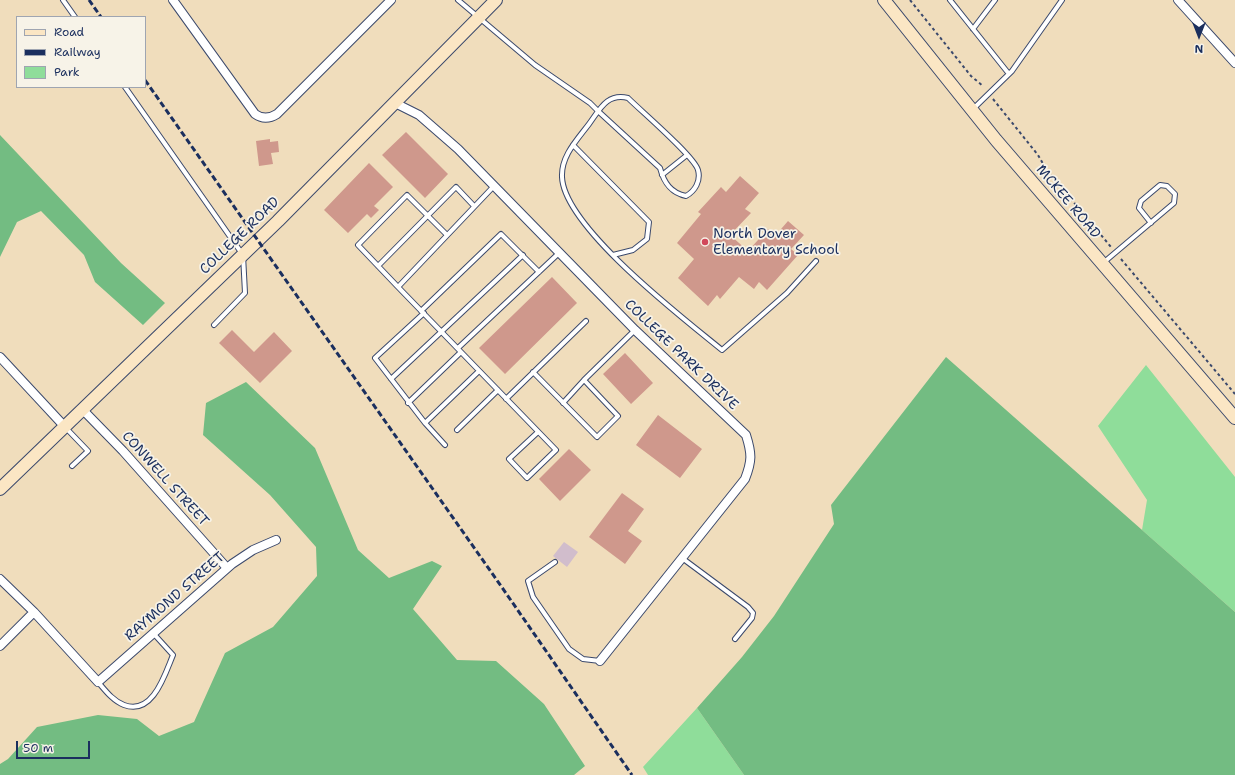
<!DOCTYPE html>
<style>
body{margin:0}
#map{position:relative;width:1235px;height:775px;overflow:hidden;background:#f0ddbc;font-family:"Shantell Sans",sans-serif}
canvas{display:block}
.legend{position:absolute;left:16px;top:16px;width:130px;height:72px;box-sizing:border-box;background:#f7f3e8;border:1px solid #9fa5b1;margin:0;padding:5px 7px;list-style:none;font-size:12px;color:#1b2f5e}
.legend li{display:flex;align-items:center;gap:8px;height:20px}
.legend b{width:20px;border:1px solid #9fa5b1}
.north{position:absolute;left:1179px;top:16px;width:40px;height:40px;-webkit-text-stroke:3px #f7f3e8;paint-order:stroke;rotate:180deg;font-size:11px;font-weight:700;line-height:16px;text-align:center;color:#1b2f5e}
.north::after{content:'';display:block;margin:auto;width:14px;height:18px;background:#1b2f5e;clip-path:polygon(50% 0,100% 100%,50% 72%,0 100%)}
.scale{position:absolute;left:16px;top:741px;width:74px;height:18px;box-sizing:border-box;border:2px solid #1b2f5e;border-top:0;padding-left:5px;font-size:12px;line-height:14px;white-space:nowrap;color:#1b2f5e;-webkit-text-stroke:3px #f7f3e8;paint-order:stroke}
</style>
<div id="map">
<canvas width="1235" height="775"></canvas>
<ul class="legend">
<li><b style="height:5px;background:#fbe6c4"></b>Road</li>
<li><b style="height:5px;background:#1b2f5e"></b>Railway</li>
<li><b style="height:11px;background:#8fdd9a"></b>Park</li>
</ul>
<div class="north">N</div>
<div class="scale">50 m</div>
</div>
<script>
const ctx = document.querySelector('canvas').getContext('2d');
ctx.lineJoin = 'round';
function fill(path, color) { ctx.fillStyle = color; ctx.fill(path, 'evenodd'); }
function strokePath(path, color, width, dash) { ctx.strokeStyle = color; ctx.lineWidth = width; ctx.lineCap = dash ? 'butt' : 'round'; ctx.setLineDash(dash || []); ctx.stroke(path); }
function write(font, color, halo, rows, align = 'center') {
  ctx.font = font + ' "Shantell Sans",sans-serif'; ctx.lineWidth = 3.5; ctx.setLineDash([]); ctx.textBaseline = 'middle'; ctx.strokeStyle = halo; ctx.fillStyle = color; for (const [text, x, y, turn = 0] of rows) {
    ctx.save(); ctx.translate(x, y); ctx.rotate((+turn || 0) * Math.PI / 180); ctx.textAlign = isNaN(turn) ? turn : align; if (halo) ctx.strokeText(text, 0, 0); ctx.fillText(text, 0, 0); ctx.restore();
  }
}
const industrial = new Path2D(`
 M564,542L578,552L567,567L553,556Z`);
const green = new Path2D(`
 M1146,365L1235,477V612L1142,530L1147,500L1098,426Z
 M697,708L744,775H648L643,767Z`);
const forest = new Path2D(`
 M0,135L121,263L165,303L143,325L95,282L84,255L41,211L17,222L0,257Z
 M946,357L1235,612V775H744L697,708L742,657L774,616L834,524L831,505Z
 M246,382L315,448L358,550L389,578L432,561L442,566L413,609L457,660L496,661L544,704L585,766L574,775H0V764L8,759L37,727L98,715L137,719L159,736L194,722L225,653L273,627L317,576L316,547L270,495L203,435L206,403Z`);
const building = new Path2D(`
 M406,132L448,174L425,198L382,155Z
 M270,139V142L278,141L279,152L271,153L273,164L259,166L256,141Z
 M369,163L393,187L374,206L379,210L371,218L367,214L348,233L324,210Z
 M740,176L759,193L745,209L751,213L730,235L748,251L768,229L775,236L788,221L804,235L791,249L798,255L767,290L759,282L754,289L739,277L720,299L717,295L708,306L678,278L694,259L677,243L701,214L698,212L721,187L726,192Z
 M552,277L577,303L505,374L479,348Z
 M232,330L254,352L274,332L292,351L260,383L219,343Z
 M625,353L653,383L631,404L603,374Z
 M658,415L702,449L680,478L636,445Z
 M569,449L591,470L560,501L539,479Z
 M622,493L644,509L628,531L642,541L625,564L589,537Z`);
const path = new Path2D(`
 M910,0L971,76L983,86
 M993,99L1038,155L1046,169L1111,247
 M1121,259L1235,394`);
const lane = new Path2D(`
 M63,0L75,17
 M458,0L535,65L590,103L598,111L660,168C664,183 671,193 686,196C695,191 701,181 698,170C694,156 641,111 628,98C607,93 600,109 589,124C577,140 561,156 562,177C564,227 683,318 722,350L787,293L816,261
 M950,0L1009,74
 M973,29L995,0
 M125,87L243,255L245,293L214,325
 M973,109L1012,71L1062,0
 M573,145L649,222L647,239L633,250L613,255
 M662,175L687,155
 M494,186L398,287L556,450L527,478L509,459L538,432
 M1103,263L1174,203L1175,194L1167,186L1160,185L1141,201L1139,208L1151,223
 M378,266L456,187L474,206
 M398,287L358,245L407,195L447,235
 M421,311L501,234L539,272
 M424,313L375,358L425,423L479,371
 M458,348L559,253
 M533,372L597,437L618,416L584,380L635,330
 M391,379L523,255
 M506,399L586,321
 M408,403L461,352
 M563,403L584,380
 M425,423L445,445
 M65,427L88,451L72,466
 M457,430L498,390
 M682,558L748,607L753,613L752,618L735,639
 M555,562L528,581L533,597L569,649L583,659L600,661
 M98,682C105,690 113,701 124,705C153,716 165,674 173,655L153,633`);
const street = new Path2D(`
 M173,0L255,114C262,119 269,119 277,114L391,0
 M1178,0L1235,63
 M395,103L419,115L458,149L635,330L746,435C752,454 752,461 745,479L600,661
 M0,357L65,427
 M82,409L123,451L227,568
 M0,579L34,612L98,682L232,564L253,550L276,540
 M0,646L34,612`);
const secondary = new Path2D(`
 M884,0L996,140L1235,418
 M0,489L278,221L496,0`);
const rail = new Path2D(`
 M89,0L101,17
 M145,80L501,586L632,775`);
const markers = [
 [705,242,4,"#d1495b"]
];
const streetNames = [
 ["MCKEE ROAD",1068,202,50],
 ["COLLEGE ROAD",240,236,-44],
 ["COLLEGE PARK DRIVE",681,355,44],
 ["CONWELL STREET",165,479,48],
 ["RAYMOND STREET",175,597,-41]
];
const poiNames = [
 ["North Dover",713,234],
 ["Elementary School",713,250]
];
fill(industrial, '#d1bdcc');
fill(green, '#8fdd9a');
fill(forest, '#73bc82');
fill(building, '#cf988c');
strokePath(lane, '#3b496c', 6);
strokePath(street, '#3b496c', 10);
strokePath(secondary, '#3b496c', 14);
strokePath(path, '#3b496c', 2, [3, 3]);
strokePath(lane, '#fff', 4);
strokePath(street, '#fff', 8);
strokePath(secondary, '#fbe6c4', 12);
strokePath(rail, '#1b2f5e', 3, [6, 3]);
for (const [x, y, r, color] of markers) { const dot = new Path2D(); dot.arc(x, y, r, 0, 2 * Math.PI); ctx.fillStyle = color; ctx.fill(dot); strokePath(dot, '#f7f3e8', 1.5); }
write('14px', '#1b2f5e', '#f7f3e8', streetNames);
write('14px', '#1b2f5e', '#f7f3e8', poiNames, 'left');
</script>
